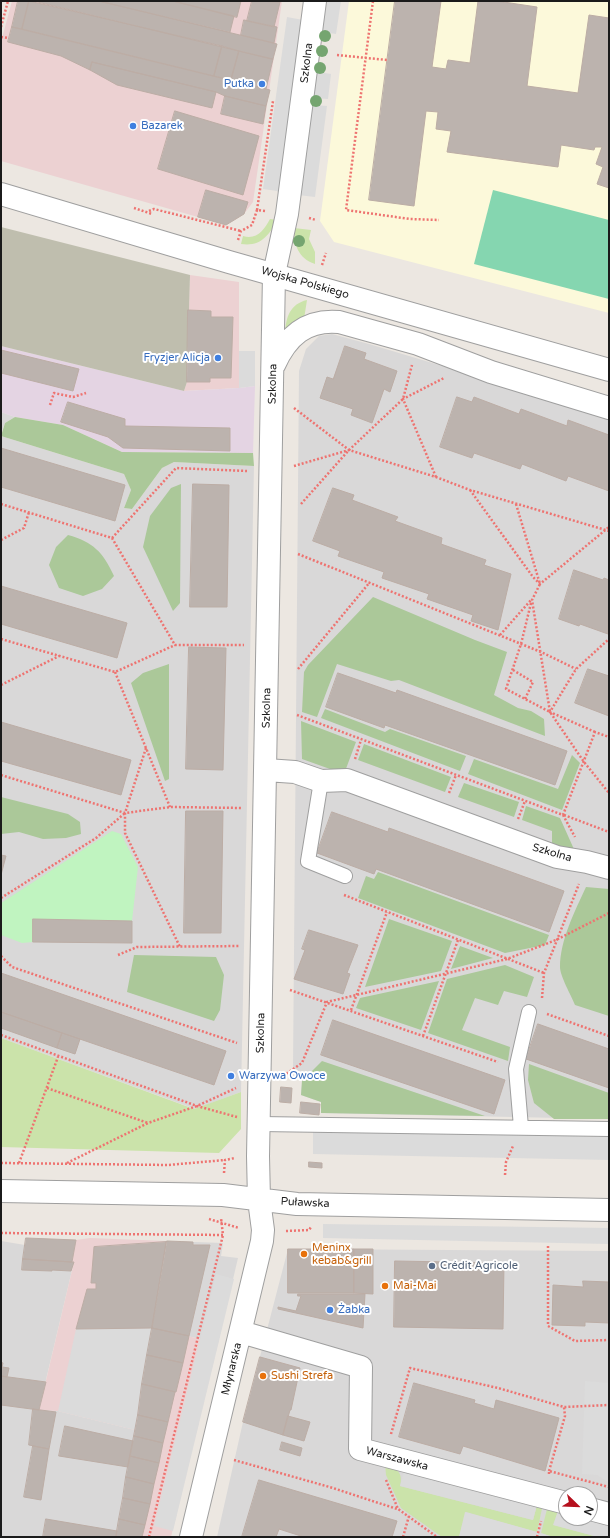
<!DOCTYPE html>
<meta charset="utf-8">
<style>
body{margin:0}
#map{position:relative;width:610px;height:1538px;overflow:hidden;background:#ece7e1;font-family:"Varela Round",sans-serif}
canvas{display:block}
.frame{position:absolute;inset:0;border:2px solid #1b1b1b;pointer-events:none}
.north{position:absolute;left:558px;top:1486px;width:40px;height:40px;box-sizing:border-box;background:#fff;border:1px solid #a4a4a4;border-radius:50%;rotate:113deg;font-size:11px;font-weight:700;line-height:16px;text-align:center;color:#1b1b1b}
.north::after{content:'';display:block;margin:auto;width:14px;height:18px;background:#b6101d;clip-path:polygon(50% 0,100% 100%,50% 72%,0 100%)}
</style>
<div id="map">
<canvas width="610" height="1538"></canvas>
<div class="frame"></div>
<div class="north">N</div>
</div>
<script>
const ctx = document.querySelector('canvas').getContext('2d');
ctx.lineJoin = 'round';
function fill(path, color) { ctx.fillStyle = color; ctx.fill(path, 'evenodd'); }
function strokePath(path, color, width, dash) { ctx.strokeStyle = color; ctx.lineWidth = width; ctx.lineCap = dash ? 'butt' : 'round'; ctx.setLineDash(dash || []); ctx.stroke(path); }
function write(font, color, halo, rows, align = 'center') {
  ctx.font = font + ' "Varela Round",sans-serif'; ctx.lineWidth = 4; ctx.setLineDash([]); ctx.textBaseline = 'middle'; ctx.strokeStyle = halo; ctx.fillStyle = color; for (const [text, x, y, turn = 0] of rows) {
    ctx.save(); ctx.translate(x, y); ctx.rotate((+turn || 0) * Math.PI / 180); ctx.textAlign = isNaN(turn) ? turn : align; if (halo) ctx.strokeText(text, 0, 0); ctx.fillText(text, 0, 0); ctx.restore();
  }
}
const residential = new Path2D(`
 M332,334L369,344L609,416V1119L321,1113V1102L301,1095L302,1081L293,1067L299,371L306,349L319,336Z
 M1,412L15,417L5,423L1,434Z
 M1,436L124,474L131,490L124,508L132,509L162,468L174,462L254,466L241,1092L195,1109L1,1038Z
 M26,1238L76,1240L72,1262H74L39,1409L58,1411L135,1430L116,1537H1V1241L25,1245Z
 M167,1241L223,1243L221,1256L238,1258L218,1343L152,1328Z
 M288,1249L609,1251V1537H217L243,1422ZM566,1494H590V1518H566Z`);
const commercial = new Path2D(`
 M12,1H282L253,202L244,214L226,225L1,161V42Z
 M190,275L239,282V388L184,391L187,382Z
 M90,1238L167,1241L152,1328L218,1343L171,1537H116L135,1430L58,1411L39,1410L74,1262H72L76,1240Z`);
const industrial = new Path2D(`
 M1,346L184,391L239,388L255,386L253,453L122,452L63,425L15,417L1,412Z`);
const education = new Path2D(`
 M349,1H609V313L334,242L320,221Z`);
const construction = new Path2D(`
 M1,227L190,275L187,382L184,391L1,346Z`);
const grass = new Path2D(`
 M270,219L277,220C269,236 260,247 241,244L243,236C257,240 264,230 270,219Z
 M294,228L311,230L309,239L315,252V264C298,258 294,245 294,228Z
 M307,300L304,319L285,333C286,317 290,304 307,300Z
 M1,1038L194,1109L241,1092V1129L219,1153L1,1147Z
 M385,1463C396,1468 404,1473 400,1486L533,1520L537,1505L543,1504L537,1532L466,1512L459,1537H442L401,1508L386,1475Z
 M548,1505L558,1511L554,1525L598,1537H553L541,1533Z`);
const forest = new Path2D(`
 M15,417L63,425L122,452L253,453L254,466L174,462L162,468L132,509L124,508L131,490L124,474L1,436L5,423Z
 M181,484L180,603L173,611L143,547L150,516L171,488Z
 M68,535C93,542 103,552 114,576L102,589L83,596L59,588L49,565L56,547Z
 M373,597L475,640L507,652L494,695L518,708L531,711L544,719L545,736L399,680L391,681L337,664L317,717L302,712L304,672L308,665Z
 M169,664V779L165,781L131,683L143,673Z
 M325,709L385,732L390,729L466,756L460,771L321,718Z
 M301,721L356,742L344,774L302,759Z
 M364,744L451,777L445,792L358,760Z
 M572,755L580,763L562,810L468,774L474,759L558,789Z
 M464,783L519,802L514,817L458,797Z
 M1,797L68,814L80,822L81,834L66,838L43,839L19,832L1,834Z
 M526,806L560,818L577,856L552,846V831L522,820Z
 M378,872L549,935L545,945L505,953L358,898L366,876L374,879Z
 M586,887L609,889V1016L575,1005C571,995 560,976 560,967C560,940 575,911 586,887Z
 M389,919L452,941L441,971L365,987Z
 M460,946L493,958L451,969Z
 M134,955L216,957L224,975L220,1010L214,1021L127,992Z
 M505,965L534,977L527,997L504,991L498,1005L475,998L462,1030L510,1047L508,1061L428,1033L447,979Z
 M439,981L421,1030L356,1008L360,998Z
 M322,1061L485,1116L321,1113V1102L301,1095L302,1081Z
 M529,1064L609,1093V1119H554L534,1103L528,1080Z`);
const park = new Path2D(`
 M112,831L121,834L138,867L132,921L34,920L33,942L22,943L1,935V903Z`);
const pitch = new Path2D(`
 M493,190L609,220V299L474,264Z`);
const parking = new Path2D(`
 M323,1H341L336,34L323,32L319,35Z
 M287,17L303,20L281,195L277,191L263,189Z
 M315,68L319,72L331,74L328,99L314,98L311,101L314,105L327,106L315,197L298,195Z
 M239,351H255V386L239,388Z
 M313,1129L609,1137V1160L313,1154Z
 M323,1224L609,1228V1244L323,1238Z
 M216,1274L234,1279L173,1531L154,1526Z
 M152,1328L135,1430L58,1411L76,1329Z
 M585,1381L609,1383V1483L597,1475L582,1474Z
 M408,1455L566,1496V1518H590L609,1507V1537H598L553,1525L558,1511L537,1505L533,1520L400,1486Z
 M465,1512L537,1532L553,1537H459Z`);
const building = new Path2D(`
 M18,1H29L22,29L12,27Z
 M29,1L222,46L214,76L22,29Z
 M34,1H99L277,44L273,59Z
 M99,1H173L234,16L230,32Z
 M173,1H241L237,17Z
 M252,1L280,2L274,27L247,21Z
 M395,1H441L432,67L446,69L448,60L470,63L478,1H497L537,7L527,86L578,93L589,15L609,18V188L597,184L603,167L596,164L602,147H595L594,150L561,145L558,167L447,152L451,131L436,129L438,112L426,111L414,206L369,200Z
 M244,20L277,27L274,43L241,35Z
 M12,27L270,90L266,106L225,96L216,92L92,62L90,70L61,56L8,42Z
 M222,46L239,51L231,80L214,76Z
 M239,51L273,59L266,89L231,80Z
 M92,62L216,92L212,108L117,85L90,70Z
 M225,96L266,106L263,124L221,114Z
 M175,111L259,136L243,195L158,169Z
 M206,190L248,202L244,214L226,225L198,217Z
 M188,310L211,311V317H233L231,378H210V382H187Z
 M345,346L366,353L364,359L397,371L390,392L384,389L372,423L351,415L353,409L320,398L327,377L333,379Z
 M1,350L79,369L73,391L1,373Z
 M457,397L472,402L474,397L519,414L521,409L567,426L568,420L609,435V491L568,476L566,481L522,464L520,469L474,453L472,458L440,447Z
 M68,402L125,419V426L230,428V451L123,448L108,437L61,422Z
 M1,448L125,485L115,521L1,487Z
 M193,484L229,485L227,607H190Z
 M333,488L354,495L352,500L398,517L395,521L442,538L441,544L486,560L484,565L511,574L498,630L471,621L473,615L427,599L429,594L382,578L384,572L338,556L340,551L313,541Z
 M574,570L603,580L604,578L609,580L608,634L580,624L579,626L559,619Z
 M1,586L127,623L117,658L1,624Z
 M189,647L226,648L223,770L186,769Z
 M588,669L609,676V716L575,703Z
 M338,673L396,693L397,690L567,751L555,785L385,725L384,728L326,707Z
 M1,722L131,760L121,795L1,761Z
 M186,811H223L221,933H184Z
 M332,812L388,832L389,828L564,891L549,932L376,869L374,874L317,853Z
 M1,855L6,856L1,875Z
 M33,919L132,921V943L33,942Z
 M309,930L358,945L347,973L350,974L343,994L294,979L305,950L302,949Z
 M1,973L226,1051L214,1085L1,1012Z
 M1,1012L62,1033L57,1048L1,1028Z
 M333,1020L505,1080L494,1114L321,1055Z
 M538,1024L609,1049V1088L526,1059Z
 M62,1033L80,1039L75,1054L57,1048Z
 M281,1087L292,1088L291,1103L280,1102Z
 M301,1102L320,1104L319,1115L300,1113Z
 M309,1162L322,1163V1168L309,1167Z
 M26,1238L76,1240L72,1262L23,1259Z
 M167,1241L193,1242V1245H210L189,1336L152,1328Z
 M166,1242L152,1328L76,1329L87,1289H96V1283H91L94,1247Z
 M288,1249H354V1293H288Z
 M354,1249H373V1294L354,1293Z
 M23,1259L72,1262H74L71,1271L52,1270V1271L22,1270Z
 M395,1261L504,1263L503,1329L394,1327Z
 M583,1281L609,1282V1323L585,1322V1326L552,1325L553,1285L583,1287Z
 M298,1294H365L363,1328L278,1309V1307L296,1311L301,1296H298Z
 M152,1328L189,1336L183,1363L147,1355Z
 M147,1355L183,1363L176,1392L142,1384Z
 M260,1357L300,1368L291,1410H290L283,1435L243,1422Z
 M1,1362L3,1363L2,1367L9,1368L7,1377L1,1376Z
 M1,1376L46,1382L39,1410L1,1405Z
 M414,1383L475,1400L474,1403L494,1409L496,1400L559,1418L545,1471L463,1446L460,1454L399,1437Z
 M142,1384L175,1392L168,1422L138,1415Z
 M33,1409L56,1412L49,1449L29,1445Z
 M138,1415L168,1422L163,1443L134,1436Z
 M288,1416L310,1422L304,1441L283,1435Z
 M65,1426L133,1441L128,1467L59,1456Z
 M134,1436L163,1443L159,1463L130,1456Z
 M282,1442L302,1448L300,1456L280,1450Z
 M33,1446L49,1449L41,1500L24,1497Z
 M130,1456L159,1463L154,1484L126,1477Z
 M126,1477L154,1484L150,1504L123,1498Z
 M259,1480L397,1521L392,1537H304L279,1529L276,1537H242Z
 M123,1498L150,1504L145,1525L119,1519Z
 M46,1519L117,1531L116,1537H43Z
 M119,1519L145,1525L142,1537H116Z`);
const path = new Path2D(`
 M373,1L346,210L410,219L439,220
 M1,27L8,1
 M1,37L8,38
 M337,55L387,60
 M134,208L152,214
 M149,211L154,209L241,231
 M265,211L257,210L273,101
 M309,218L316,220
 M238,240L241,231L252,225L257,210
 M322,265L326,253
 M50,405L54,393L73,397L86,393
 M294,408L349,450
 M294,466L349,450L436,477L470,490L609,531
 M436,477L403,399L444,378
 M470,490L533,577L540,584L609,527
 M1,504L112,538L175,645H244
 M301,504L349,450L403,399L412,365
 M516,504L540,584L532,600L550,712L584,762L609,793
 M112,538L176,468L247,471
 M1,540L24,528L29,512
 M298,554L541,652L576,669
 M531,603L521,644L506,689L550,712
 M500,635L531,600
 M1,639L115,672L175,645
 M298,669L370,582
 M513,670L533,682L525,699
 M115,672L170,807
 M1,685L59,656
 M297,715L563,815L595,732L609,737
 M595,732L550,712L576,669L609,639
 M146,748L125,813V833L180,947
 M355,759L361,740
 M1,775L125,813L170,807L242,808
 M449,793L456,775
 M563,815L575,837
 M564,815L609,832
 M518,819L525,801
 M344,895L544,973
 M1,898L96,838L125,813
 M118,955L137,947L240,946
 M1,956L12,967L237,1043
 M290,990L498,1062
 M542,998L544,973L579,884
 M351,1010L387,912
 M547,1014L609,1036
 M1,1035L197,1106L237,1117
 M423,1036L458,940
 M283,1076L302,1063L327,1002L507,959L556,940L609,913
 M47,1088L148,1123
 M1,1163L168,1165L225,1160
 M19,1163L58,1057
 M67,1163L148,1123L197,1106L236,1088
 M224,1173L225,1160L235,1158
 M505,1175L506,1162L513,1146
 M209,1219L239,1228
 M286,1231L309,1230L311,1227
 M1,1233L223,1235L221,1218
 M548,1246V1326L575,1341L609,1340
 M391,1434L410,1368L498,1388L564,1407L609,1405
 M234,1460L333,1488L397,1509
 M549,1471L565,1416L564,1407
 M549,1474V1471L609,1487
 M386,1480L398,1509L437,1537
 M149,1537L223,1235
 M403,1537L409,1516
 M537,1537L541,1521`);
const service = new Path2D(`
 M321,781L308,861L345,876
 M260,1124L609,1129
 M521,1127L516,1069L529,1012`);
const minor = new Path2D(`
 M274,365C287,336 306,319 339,322L418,344L491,372L609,408
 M266,770L295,772L321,781L347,780L557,857L587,862L609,868
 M1,1191L223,1195L297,1204L609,1210
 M241,1332L361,1367L360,1449L566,1503
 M590,1509L609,1514
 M191,1537L262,1241L263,1230L259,1200L258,1156L274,274L287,214L315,1`);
const tertiary = new Path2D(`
 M1,194L229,262L609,370`);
const trees = [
 [325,36],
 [322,51],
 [320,68],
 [316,101],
 [299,241]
];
const markers = [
 [262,84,4,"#3f7fe0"],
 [133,126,4,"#3f7fe0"],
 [218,358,4,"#3f7fe0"],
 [231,1076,4,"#3f7fe0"],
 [304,1254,4,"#e8710a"],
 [432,1266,4,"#5c6f8a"],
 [385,1286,4,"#e8710a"],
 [330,1310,4,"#3f7fe0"],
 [263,1376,4,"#e8710a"]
];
const streetNames = [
 ["Szkolna",307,63,-83],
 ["Wojska Polskiego",305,283,16],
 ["Szkolna",273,384,-89],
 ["Szkolna",267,708,-89],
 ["Szkolna",552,853,16],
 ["Szkolna",261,1033,-89],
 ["Puławska",305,1203,3],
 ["Młynarska",232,1369,-76],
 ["Warszawska",397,1459,15]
];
const shopNames = [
 ["Putka",254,84,"right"],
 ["Bazarek",141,126],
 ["Fryzjer Alicja",210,358,"right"],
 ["Warzywa Owoce",239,1076],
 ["Żabka",338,1310]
];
const foodNames = [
 ["Meninx",312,1248],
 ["kebab&grill",312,1261],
 ["Mai-Mai",393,1286],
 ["Sushi Strefa",271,1376]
];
const serviceNames = [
 ["Crédit Agricole",440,1266]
];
fill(residential, '#d9d8d8');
fill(commercial, '#ecd1d2');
fill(industrial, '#e4d4e3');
fill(education, '#fcf9da');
fill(construction, '#bfbeae');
fill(grass, '#cbe3aa');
fill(forest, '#abc899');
fill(park, '#c0f4c0');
fill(pitch, '#85d6b0');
fill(parking, '#dbdbdb');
fill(building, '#bcb3ae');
strokePath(building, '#bcada5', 1);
strokePath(service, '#9f9f9f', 16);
strokePath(minor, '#9f9f9f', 24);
strokePath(tertiary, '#9f9f9f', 24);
strokePath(path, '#ee7370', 2.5, [2, 2]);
strokePath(service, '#fff', 14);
strokePath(minor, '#fff', 22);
strokePath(tertiary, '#fff', 22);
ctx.fillStyle = '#75a570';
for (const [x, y] of trees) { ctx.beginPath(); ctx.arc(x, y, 6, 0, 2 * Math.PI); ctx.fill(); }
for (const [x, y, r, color] of markers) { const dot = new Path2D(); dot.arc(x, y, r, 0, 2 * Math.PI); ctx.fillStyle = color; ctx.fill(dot); strokePath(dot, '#fff', 1.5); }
write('11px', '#1b1b1b', '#fff', streetNames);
write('11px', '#366cbe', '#fff', shopNames, 'left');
write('11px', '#c56008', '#fff', foodNames, 'left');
write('11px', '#4e5e75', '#fff', serviceNames, 'left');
</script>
